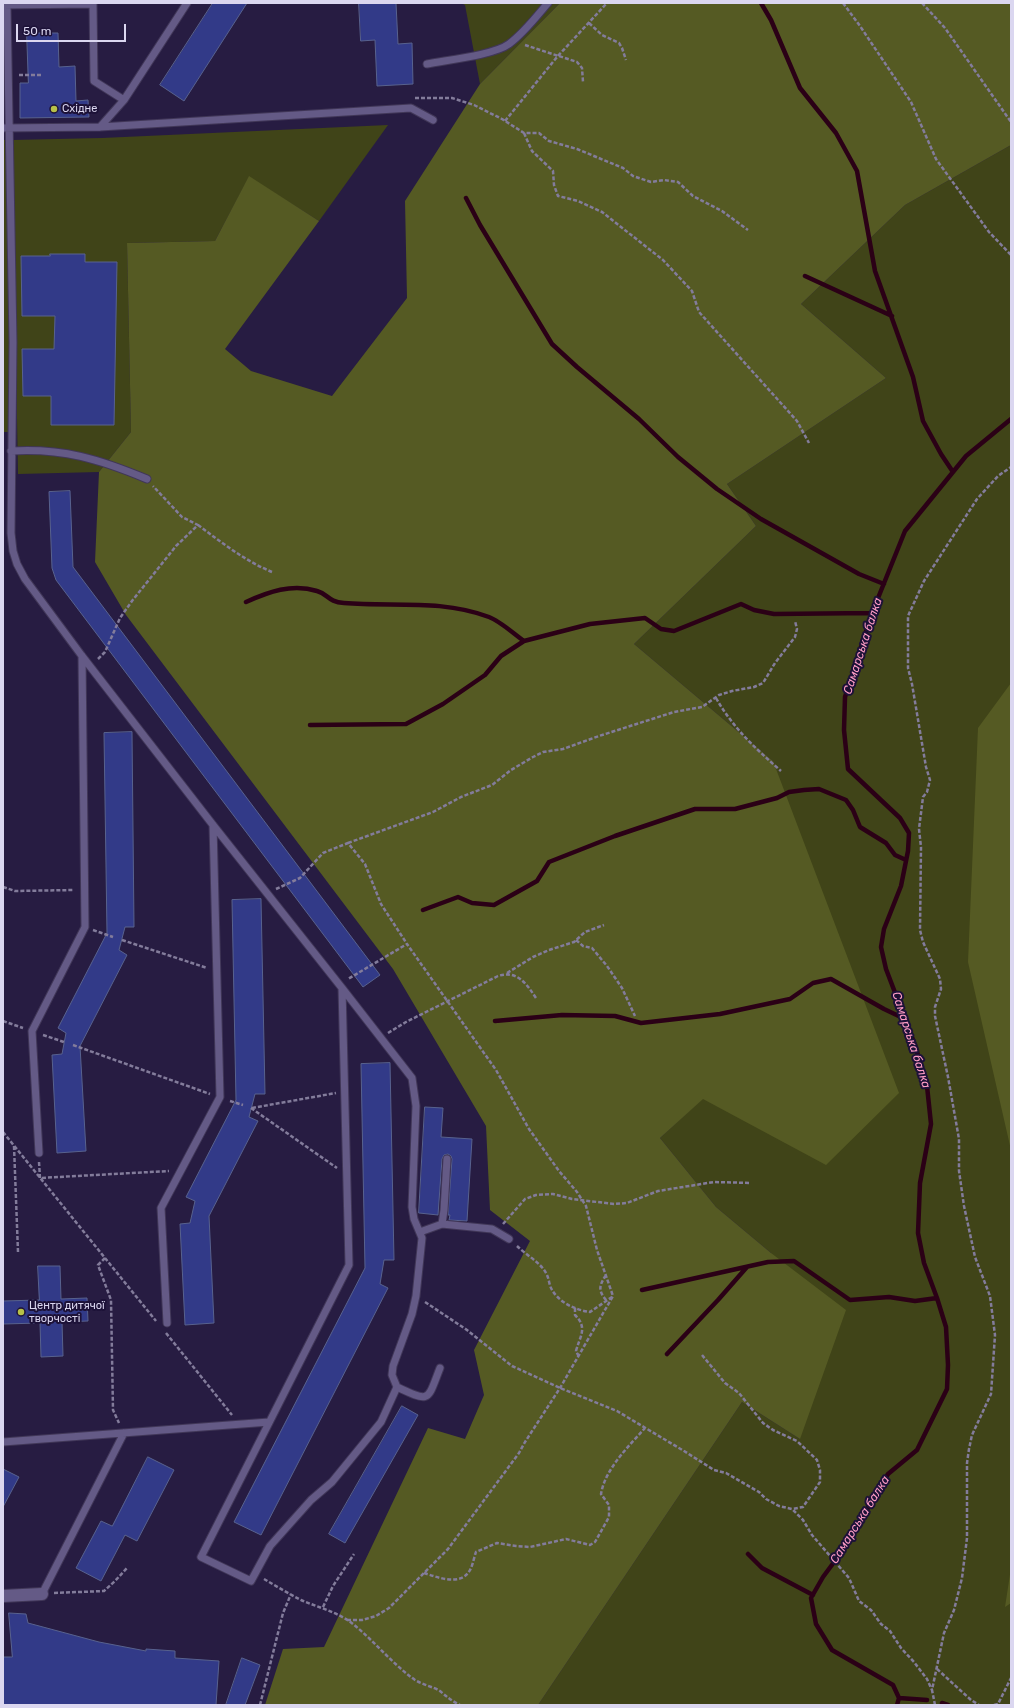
<!DOCTYPE html>
<meta charset="utf-8">
<style>
body{margin:0}
#map{position:relative;width:1014px;height:1708px;overflow:hidden;background:#271c42;font-family:Rubik,sans-serif}
canvas{display:block}
.frame{position:absolute;inset:0;border:4px solid #dbd7f0;pointer-events:none}
.scale{position:absolute;left:16px;top:24px;width:110px;height:18px;box-sizing:border-box;border:2px solid #dbd7f0;border-top:0;padding-left:5px;font-size:12px;line-height:14px;white-space:nowrap;color:#dbd7f0;-webkit-text-stroke:3px #1d1238;paint-order:stroke}
</style>
<div id="map">
<canvas width="1014" height="1708"></canvas>
<div class="frame"></div>
<div class="scale">50 m</div>
</div>
<script>
const ctx = document.querySelector('canvas').getContext('2d');
ctx.lineJoin = 'round';
function fill(path, color) { ctx.fillStyle = color; ctx.fill(path, 'evenodd'); }
function strokePath(path, color, width, dash) { ctx.strokeStyle = color; ctx.lineWidth = width; ctx.lineCap = dash ? 'butt' : 'round'; ctx.setLineDash(dash || []); ctx.stroke(path); }
function write(font, color, halo, rows, align = 'center') {
  ctx.font = font + ' Rubik,sans-serif'; ctx.lineWidth = 4; ctx.setLineDash([]); ctx.textBaseline = 'middle'; ctx.strokeStyle = halo; ctx.fillStyle = color; for (const [text, x, y, turn = 0] of rows) {
    ctx.save(); ctx.translate(x, y); ctx.rotate((+turn || 0) * Math.PI / 180); ctx.textAlign = isNaN(turn) ? turn : align; if (halo) ctx.strokeText(text, 0, 0); ctx.fillText(text, 0, 0); ctx.restore();
  }
}
const green = new Path2D(`
 M461,3H560L480,84L465,5Z
 M388,125L319,221L249,177L215,241L127,243L131,432L99,472L18,474L12,140L102,138Z
 M3,140H6L11,432H3Z
 M1011,145V1705H538L742,1402L800,1439L771,1253L716,1207L660,1138L703,1098L826,1164L773,761L634,644L756,526L727,484L886,378L801,304L905,205Z`);
const forest = new Path2D(`
 M560,3H1011V145L905,205L801,304L886,378L727,484L756,526L634,644L773,761L899,1093L826,1165L703,1099L660,1138L716,1207L771,1253L846,1310L800,1439L742,1402L538,1705H265L283,1649L324,1647L428,1428L465,1439L484,1395L474,1350L530,1241L490,1210L486,1126L393,969L126,615L95,562L99,472L131,432L127,243L215,241L249,176L319,221L225,349L251,371L332,396L407,298L405,201L480,84Z
 M1011,683V1150L968,962L978,728Z
 M1011,1568V1603L1005,1607Z`);
const stream = new Path2D(`
 M761,3L771,20L800,88L836,133L857,171L875,271L913,377L923,421L941,454L953,472
 M466,198L480,225L552,344L577,367L639,419L678,457L717,489L761,519L859,574L884,584
 M805,276L892,316
 M246,602C268,592 292,583 317,591C328,594 328,602 344,603C393,607 441,599 489,617C500,621 514,634 524,641L590,624L645,618L661,629L674,631L741,604L754,610L774,614L872,613
 M310,725L406,724L443,704L485,675L501,656L524,641
 M423,910L458,897L472,903L494,905L537,881L549,862L615,836L695,809H735L777,798L789,792L804,790L819,789L846,800L853,810L860,827L886,843L895,855L906,860
 M495,1021L562,1015L615,1016L641,1023L720,1014L790,999L813,983L831,979L884,1009L905,1019
 M642,1290L768,1262L794,1261L850,1300L889,1297L915,1301L937,1298
 M667,1354L718,1300L747,1267
 M748,1554L762,1568L813,1595
 M899,1698L927,1700
 M942,1703L948,1705
 M897,1705L899,1698L893,1685L832,1650L816,1624L811,1598L823,1577L843,1550L888,1474L917,1450L947,1389L948,1365L946,1327L937,1298L924,1263L918,1233L920,1183L931,1124L927,1086L915,1045L886,969L881,947L884,929L901,886L908,851L909,833L900,818L848,769L844,730L845,697L872,613L905,531L966,456L1011,419`);
const building = new Path2D(`
 M213,3H247L184,101L160,85Z
 M359,3H396L398,44L412,43L413,84L377,86L375,40L361,41Z
 M27,33H58L59,67L75,66L76,101L88,100L89,117L20,118V83H28Z
 M50,254H85V262H117L114,425H51V396H23L22,349H54L55,316H22L21,256H50Z
 M70,491L73,567L380,975L363,987L56,580L52,568L49,492Z
 M132,732L134,927H125L119,950L127,955L80,1046L86,1151L57,1153L52,1055L62,1054L66,1033L58,1028L107,933L104,733Z
 M261,899L265,1094H255L249,1117L258,1121L209,1216L214,1323L185,1325L180,1224L190,1223L195,1201L186,1197L236,1100L232,900Z
 M390,1063L394,1260H384L380,1284L388,1288L261,1535L234,1522L365,1268L361,1064Z
 M425,1107L443,1108L441,1137L472,1139L467,1221L449,1220L450,1215H448L452,1159L451,1156L448,1154L444,1155L442,1159L438,1215L419,1213Z
 M38,1266H60L61,1299L87,1298L88,1321L62,1322L63,1356L41,1357L40,1323L3,1324V1301L39,1300Z
 M402,1406L418,1415L345,1543L329,1534Z
 M148,1457L174,1470L137,1541L125,1535L101,1581L76,1568L101,1521L112,1526Z
 M3,1469L19,1477L3,1507Z
 M9,1613L26,1614L28,1623L99,1642L146,1651V1649L175,1651V1658L219,1661L216,1705H3V1657H12Z
 M242,1658L260,1665L245,1705H226Z`);
const path = new Path2D(`
 M843,3L860,26L911,102L936,159L989,232L1011,255
 M922,3L945,28L1011,122
 M589,23L602,35L619,43L622,48L626,60
 M525,45L577,62L582,68L583,82
 M19,75H42
 M415,98H452L474,105L502,119L524,133H539L549,141L577,149L623,168L633,176L651,182L664,180L678,182L693,196L722,211L748,230
 M505,121L557,57L607,3
 M524,133L532,151L553,171L554,185L558,196L578,201L602,212L663,260L692,291L699,312L797,421L809,443
 M198,525C221,542 245,561 272,572
 M98,659L105,652L120,618L132,601L176,546L198,525L182,517L153,486
 M716,698C733,728 755,748 781,771
 M348,843L433,812L461,797L492,785L511,770L533,757L543,752L563,749L599,736L674,712L702,707L719,695L732,691L754,687L763,683L775,663L795,637L797,629L795,621
 M3,887L15,891L74,890
 M276,889L300,878L323,853L348,843L365,864L381,904L407,944
 M93,930L113,937
 M122,940L207,968
 M576,940L583,946L592,948L607,966L622,988L635,1016
 M507,973L533,957L549,950L574,942L585,932L604,925
 M3,1021L23,1028
 M388,1033L406,1022L498,976C517,970 526,983 536,998
 M43,1035L64,1042
 M73,1045L210,1094
 M230,1101L243,1105
 M251,1108L337,1168
 M252,1108L336,1093
 M3,1132L156,1321
 M14,1146L18,1252
 M39,1162L40,1178L169,1171
 M503,1224L525,1199L536,1195L553,1194L572,1199L614,1204L627,1203L658,1191L714,1182L751,1183
 M517,1246C525,1254 541,1263 546,1273C549,1278 549,1284 551,1288C558,1302 575,1310 590,1312L612,1297
 M105,1258L98,1265L111,1300L113,1410L119,1423
 M606,1275C599,1286 598,1290 606,1300
 M425,1302L467,1330L512,1366L560,1388L617,1411L684,1451L714,1470L726,1473L759,1492L766,1499L779,1506L792,1509L803,1520L812,1535L849,1578L859,1601L871,1610L881,1624L890,1631L901,1648L914,1662L927,1679L932,1690
 M575,1308V1315C588,1328 580,1336 576,1351L579,1357
 M166,1333L232,1415
 M702,1355L725,1383L739,1393L763,1423L773,1430L797,1441L817,1460L820,1470V1482L803,1507L792,1509
 M424,1573C437,1577 461,1587 470,1570C473,1565 474,1557 476,1552L497,1543L516,1546L530,1547L566,1539L590,1545L595,1542L609,1517V1505L601,1494C605,1469 629,1446 645,1428
 M264,1579C276,1586 289,1594 301,1600C317,1607 334,1611 349,1621C373,1639 391,1663 415,1680C423,1685 434,1687 440,1691C447,1697 452,1701 460,1705
 M54,1593L104,1591L115,1581L127,1568
 M323,1607L333,1586L354,1554
 M347,1620H362L376,1616L389,1608L448,1549L519,1453L525,1442L560,1388L613,1296L597,1250L586,1206L577,1192L559,1171L529,1129L496,1070L407,944L348,979
 M937,1669L971,1700L979,1705
 M260,1705L283,1613L291,1594
 M935,1705L932,1690L944,1633L954,1610L962,1578L967,1538V1463L969,1449L972,1435L991,1394L995,1335L990,1296L975,1257L964,1206L959,1171V1139L948,1077L935,1016V1007L941,989L940,979L923,942L920,930L921,847L919,829L923,797L927,792L930,780L926,767L912,684L908,668V616L924,581L977,499L998,476L1011,467
 M994,1705L998,1704L1011,1678`);
const lane = new Path2D(`
 M93,3L94,81L124,100
 M3,5L93,4
 M7,5L13,342L11,533L13,551L17,564L25,579L82,656L213,825L342,988
 M427,64C447,60 494,55 509,44C524,33 536,17 548,3
 M100,127L124,100L187,3
 M3,128L100,127L411,108L433,120
 M11,451C63,448 99,459 147,479
 M342,988L412,1078L416,1106L412,1207L414,1219L422,1238L416,1296L412,1314L393,1366L392,1375L397,1387L381,1422L372,1433L332,1482L311,1500L270,1546L251,1581L201,1557L349,1265Z
 M39,1153L32,1031L85,927L82,656
 M442,1224L444,1210L447,1159
 M420,1232L442,1224L492,1229L509,1239
 M167,1323L161,1208L220,1097L213,825
 M397,1387C431,1403 427,1401 440,1368
 M3,1442L269,1422
 M42,1594L124,1433`);
const street = new Path2D(`
 M3,1596L42,1594`);
const markers = [
 [54,109,4,"#b7c148"],
 [21,1312,4,"#b7c148"]
];
const poiNames = [
 ["Східне",62,109],
 ["Центр дитячої",29,1306],
 ["творчості",29,1319]
];
const waterNames = [
 ["Самарська балка",863,646,-72],
 ["Самарська балка",911,1040,72],
 ["Самарська балка",860,1520,-58]
];
fill(green, '#404418');
fill(forest, '#555a23');
strokePath(stream, '#2b0016', 4.5);
fill(building, '#323a88');
strokePath(building, '#58628e', 1);
strokePath(lane, '#413758', 9);
strokePath(street, '#413758', 14);
strokePath(path, '#837c9b', 2.5, [4, 2]);
strokePath(lane, '#645a86', 7);
strokePath(street, '#645a86', 12);
for (const [x, y, r, color] of markers) { const dot = new Path2D(); dot.arc(x, y, r, 0, 2 * Math.PI); ctx.fillStyle = color; ctx.fill(dot); strokePath(dot, '#1d1238', 1.5); }
write('11px', '#dbd7f0', '#1d1238', poiNames, 'left');
write('italic 12px', '#ff9cc5', '#1d1238', waterNames);
</script>
